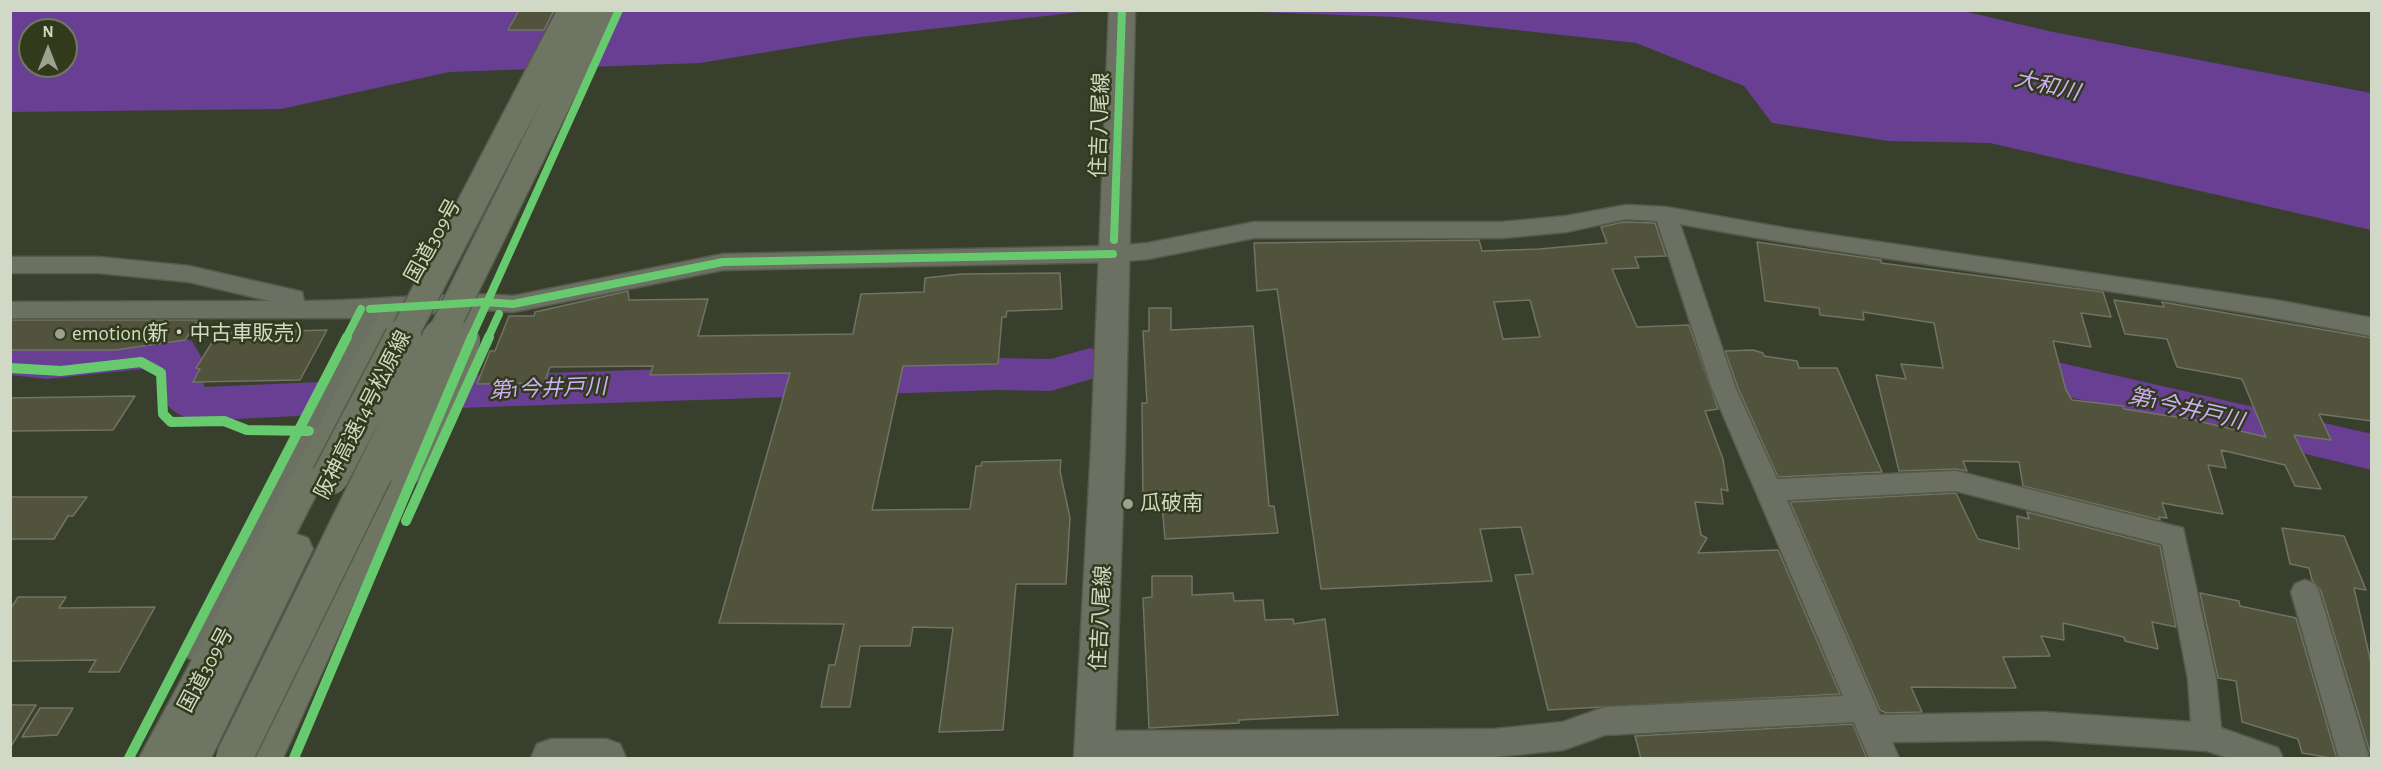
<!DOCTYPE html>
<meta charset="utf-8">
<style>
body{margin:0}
#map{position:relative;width:2382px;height:769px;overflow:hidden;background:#393f2d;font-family:"Alegreya Sans",sans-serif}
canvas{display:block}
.frame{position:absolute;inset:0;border:12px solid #d1d8c5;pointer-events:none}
.north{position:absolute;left:18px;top:18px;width:60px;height:60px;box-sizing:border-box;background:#313b1c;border:2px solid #717a60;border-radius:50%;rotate:0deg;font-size:16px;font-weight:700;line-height:24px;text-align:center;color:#d1d8c5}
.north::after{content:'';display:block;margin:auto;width:21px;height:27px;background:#9ca290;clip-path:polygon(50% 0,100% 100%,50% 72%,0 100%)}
</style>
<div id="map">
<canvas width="2382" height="769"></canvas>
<div class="frame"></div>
<div class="north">N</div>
</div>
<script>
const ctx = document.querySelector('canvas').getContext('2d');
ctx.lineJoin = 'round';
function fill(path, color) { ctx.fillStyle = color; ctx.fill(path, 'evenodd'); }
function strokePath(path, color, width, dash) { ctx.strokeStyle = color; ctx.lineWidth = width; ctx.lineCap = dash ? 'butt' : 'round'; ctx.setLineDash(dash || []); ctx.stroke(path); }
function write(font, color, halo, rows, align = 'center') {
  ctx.font = font + ' "Alegreya Sans","Noto Sans JP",sans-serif'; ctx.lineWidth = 5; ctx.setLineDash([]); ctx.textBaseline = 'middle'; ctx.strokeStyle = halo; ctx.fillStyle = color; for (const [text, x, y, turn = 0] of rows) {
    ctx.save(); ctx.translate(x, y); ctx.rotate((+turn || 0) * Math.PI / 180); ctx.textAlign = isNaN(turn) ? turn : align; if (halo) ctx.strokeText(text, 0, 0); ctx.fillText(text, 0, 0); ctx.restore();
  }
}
const water = new Path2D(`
 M10,11H1145L1080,12L853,38L700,63L449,72L281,109L11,112ZM30,30H66V66H30Z
 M1233,11H1963L2053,32L2371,93V230L1990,143L1888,141L1772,123L1744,86L1636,43L1396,17Z`);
const river = new Path2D(`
 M154,335L177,336L192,341L204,362V387L457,376L998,358L1051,359L1090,348L1105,353L1111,364L1105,375L1051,391L998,390L457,408L196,421C162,410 162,401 162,367L47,379L10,375V343L47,347Z
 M2007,355L2057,362L2372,434V470L2057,394L1992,382L1986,371L1992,360Z`);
const building = new Path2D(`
 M519,10H554L544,30H508Z
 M1624,222L1655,223L1666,256L1635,257L1639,268L1612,269L1637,327L1689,325L1718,409L1705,411L1723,459L1728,491L1721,489L1723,504L1695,502L1701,535L1707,538L1698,553L1778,550L1840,694L1548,710L1515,575L1533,574L1521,527L1480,529L1492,581L1321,589L1277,289L1257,291L1254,243L1479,240L1482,251L1539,249L1607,243L1601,227ZM1530,300L1540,337L1503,339L1494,302Z
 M1757,242L1881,260V263L2103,292L2111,317L2081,313L2091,347L2053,341L2066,390L2072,400L2123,406L2124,409L2189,419L2266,437L2242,379L2177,367L2167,339L2125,334L2114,300L2164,307L2162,302L2372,338V421L2319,414L2331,440L2294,435L2321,489L2295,486L2285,465L2221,450L2226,468L2208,465L2223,514L2162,503L2167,518L2159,517L2160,520L2023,486L2019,462L1963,461L1967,471L1956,469L1899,471L1876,375L1906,379L1901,364L1943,368L1934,323L1863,312L1864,320L1820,315L1819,308L1765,301Z
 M1060,273L1062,309L1007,311L1006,317H1002L998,364L903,366L872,510L970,509L976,466H981L982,462L1061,460L1060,471L1070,518L1066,584H1016L1003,730L939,732L953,628L913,627L910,646H860L850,707H821L829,665H835L844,624L719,623L790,373L650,375L653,366L550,367L544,383L477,384L490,351H495L509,316H534L535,312L628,291L629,300L708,299L698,336L853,334L861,294L924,292L925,278L961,274Z
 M1149,308H1171V330L1253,326L1269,506H1274L1278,533L1165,539L1162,505H1143L1142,403H1147L1143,331H1149Z
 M10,320H198L185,340L115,350H10Z
 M327,330L300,380L193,382L200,369L196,368L218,333Z
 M1753,350L1763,353L1764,356L1797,361L1799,368H1837L1882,472L1778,477L1738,388L1725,351Z
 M135,396L113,430L10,431V398Z
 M1956,493L1978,539L2019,549L2017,516L2029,519L2027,512L2160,546L2176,627L2152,622L2158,649L2125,641L2124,637L2063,623L2064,640L2041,636L2050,656L2003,657L2016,688L1911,687L1922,712L1886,713L1880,710L1790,502Z
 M10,497H87L73,516H68L54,539H10Z
 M2282,528L2344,536L2366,590L2354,588L2372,667V759L2321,591L2312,580L2309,568L2290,564Z
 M1152,576H1192V595L1233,593L1234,601L1263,600L1265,620L1293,619L1294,624L1325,619L1338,715L1239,720V723L1149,728L1143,598L1152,597Z
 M2200,593L2239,601L2240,606L2296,618L2337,759L2302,753L2298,739L2242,722L2236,681L2218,678Z
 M18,597H66L59,608L155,607L119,672H89L96,660L10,661V610Z
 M10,705H36L10,748Z
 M40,708H73L57,735L22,737Z
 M1853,724L1867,759H1641L1635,736Z`);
const street = new Path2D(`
 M1626,205L1666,207L1791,229L2281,301L2372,318V336C2143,290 1910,267 1680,224L1736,389L1777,479L1956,471L2183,528L2216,679L2221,728L2278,748L2283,758H2229L2207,751L2043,740L1892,742L1899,758H1869L1854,722L1605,735L1563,750L1494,757L1094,758L1085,755L1080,745L1085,735L1095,731L1494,729L1563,722L1605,707L1843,696L1712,389L1657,221L1626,219L1566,232L1502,238H1254L1148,259L1113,262L723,270L513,312L484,310L377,317L208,658L198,662L188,658L184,649L354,318H10V302L270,301L189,282L99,273H10V257H99L189,266L294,290L302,292L304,301C373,301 444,291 513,296L723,254L1113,246L1148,243L1254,222H1502L1566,216ZM1956,491L2162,544L2188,679L2191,722L2043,712L1880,715L1787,500Z
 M2305,580L2315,584L2319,592L2369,758H2339L2291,592L2295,584Z`);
const secondary = new Path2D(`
 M1109,10H1135L1125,448L1114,758H1074L1091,448Z
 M551,739H606L620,744L626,758H531L537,744Z`);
const highway = new Path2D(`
 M468,303L479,307L484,315L457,374L445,378L433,374L429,365L457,307Z
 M390,309L401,313L406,321L296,534L308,538L313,549L211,758H139L379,313Z
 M411,425L423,429L428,439L283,758H243L394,439L399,429Z`);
const highwayBridgeFar1 = new Path2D(`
 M402,338L573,10
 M440,338L602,10`);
const highwayBridge = new Path2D(`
 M405,469L462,341
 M330,477L403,337
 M234,758L441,337`);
const cyclewayFar1 = new Path2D(`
 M1114,240L1122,10
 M370,309L484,302L513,304L723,262L1113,254
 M346,338L361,309
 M471,338L619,10
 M488,338L499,314`);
const cycleway = new Path2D(`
 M10,368L61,371L141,362L161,373L163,414L171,422L224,421L247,430L309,431
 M406,521L489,337
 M129,758L347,337
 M294,758L472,337`);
const markers = [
 [60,334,6,"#9ca290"],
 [1128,504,6,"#9ca290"]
];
const streetNames = [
 ["住吉八尾線",1100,125,-88],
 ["国道309号",433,241,-61],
 ["阪神高速14号松原線",363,415,-63],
 ["住吉八尾線",1101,618,-87],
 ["国道309号",206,670,-62]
];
const poiNames = [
 ["emotion(新・中古車販売）",72,334],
 ["瓜破南",1140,504]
];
const waterNames = [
 ["大和川",2047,86,13],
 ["第1今井戸川",548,389,-2],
 ["第1今井戸川",2186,409,13]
];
fill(water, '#683f93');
fill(river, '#683f93');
fill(building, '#52533d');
strokePath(building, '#717363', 1.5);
strokePath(street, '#555b4b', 3);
strokePath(secondary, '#555b4b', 3);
strokePath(highway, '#555b4b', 3);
fill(street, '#6b7062');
fill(secondary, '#6b7062');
fill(highway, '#6f7563');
strokePath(highwayBridgeFar1, '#555b4b', 31, []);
strokePath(highwayBridge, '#555b4b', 39, []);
strokePath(highwayBridgeFar1, '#6f7563', 28);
strokePath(highwayBridge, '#6f7563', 36);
strokePath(cyclewayFar1, '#67ca6e', 8);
strokePath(cycleway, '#67ca6e', 10);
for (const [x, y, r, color] of markers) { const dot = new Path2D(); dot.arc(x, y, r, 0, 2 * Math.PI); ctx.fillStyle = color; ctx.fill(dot); strokePath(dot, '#313b1c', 2); }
write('21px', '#d1d8c5', '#313b1c', streetNames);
write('21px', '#d1d8c5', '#313b1c', poiNames, 'left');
write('italic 22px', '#ceaff8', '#313b1c', waterNames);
</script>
